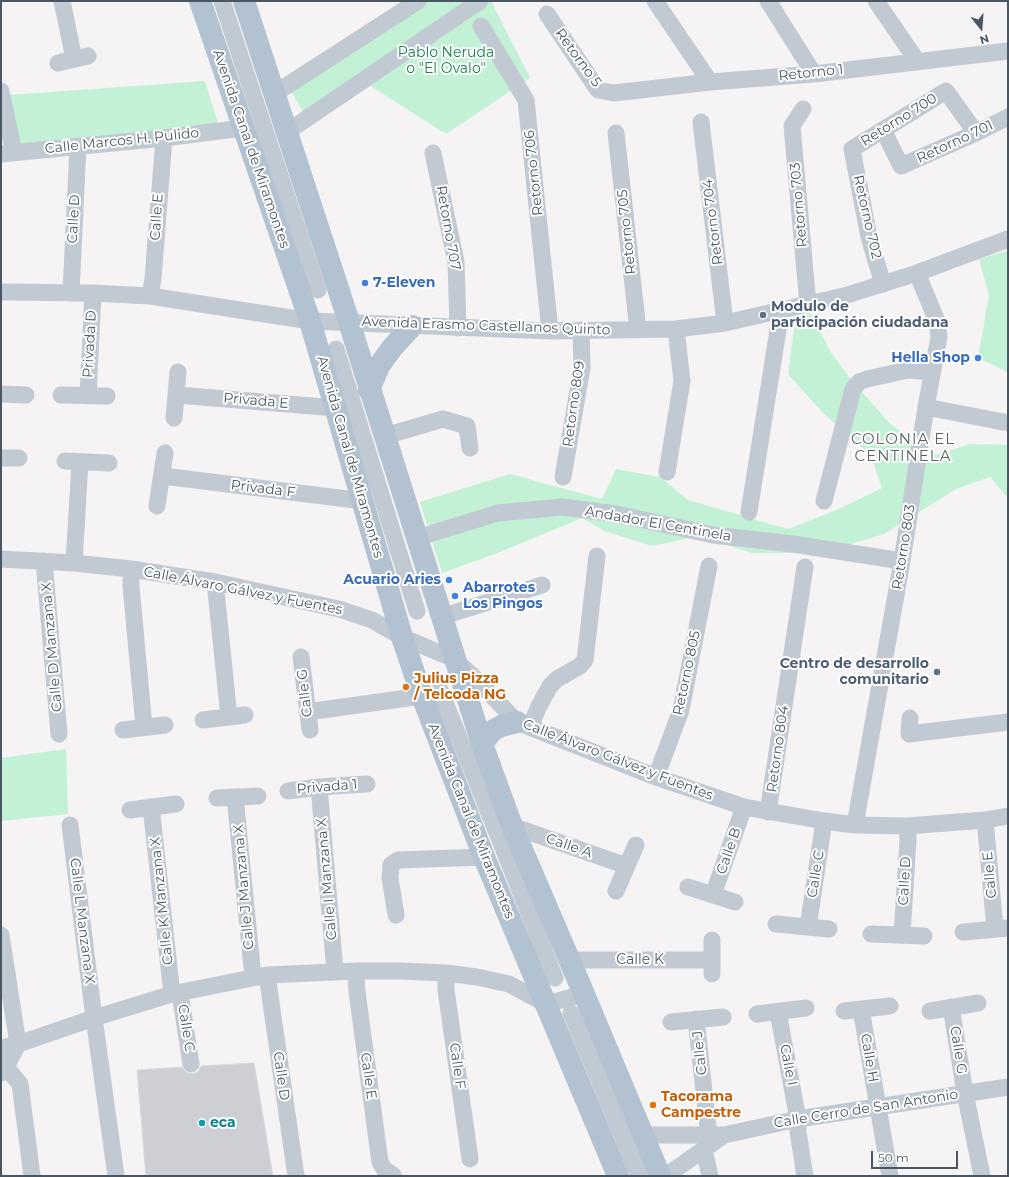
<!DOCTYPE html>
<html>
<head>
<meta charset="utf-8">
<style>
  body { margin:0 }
  #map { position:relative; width:1009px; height:1177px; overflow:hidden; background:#f5f3f3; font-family:Montserrat,sans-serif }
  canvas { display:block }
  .frame { position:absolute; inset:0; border:2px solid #4a5661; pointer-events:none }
  .north { position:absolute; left:961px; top:8px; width:40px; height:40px; -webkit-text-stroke:3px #fff; paint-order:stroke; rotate:163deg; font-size:11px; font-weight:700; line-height:16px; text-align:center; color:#4a5661 }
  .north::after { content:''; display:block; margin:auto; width:14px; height:18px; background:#4a5661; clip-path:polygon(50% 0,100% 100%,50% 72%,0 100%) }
  .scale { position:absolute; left:871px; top:1151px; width:87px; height:18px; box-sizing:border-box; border:2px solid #4a5661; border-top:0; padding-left:5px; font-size:12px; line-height:14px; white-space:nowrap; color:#4a5661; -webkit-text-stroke:3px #fff; paint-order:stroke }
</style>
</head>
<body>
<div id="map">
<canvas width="1009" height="1177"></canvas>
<div class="frame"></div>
<div class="north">N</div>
<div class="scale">50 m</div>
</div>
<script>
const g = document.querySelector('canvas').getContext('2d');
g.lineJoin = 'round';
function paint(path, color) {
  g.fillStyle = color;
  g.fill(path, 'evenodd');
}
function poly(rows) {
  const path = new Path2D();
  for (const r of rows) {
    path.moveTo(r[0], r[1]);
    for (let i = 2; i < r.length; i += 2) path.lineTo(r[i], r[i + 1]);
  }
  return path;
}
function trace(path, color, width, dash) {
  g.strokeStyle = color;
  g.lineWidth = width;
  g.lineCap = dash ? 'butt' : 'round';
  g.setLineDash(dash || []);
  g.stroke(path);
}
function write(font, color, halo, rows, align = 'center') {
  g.font = font + ' Montserrat,sans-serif';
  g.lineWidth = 4;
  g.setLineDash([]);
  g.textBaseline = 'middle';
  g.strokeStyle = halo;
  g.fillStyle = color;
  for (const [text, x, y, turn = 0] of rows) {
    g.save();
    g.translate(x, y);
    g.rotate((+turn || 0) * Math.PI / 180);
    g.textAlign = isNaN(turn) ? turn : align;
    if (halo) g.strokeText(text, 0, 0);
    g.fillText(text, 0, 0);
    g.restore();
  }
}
paint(poly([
  [428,1,491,1,530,78,446,134,358,78,304,113,290,90],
  [205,81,220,130,20,145,8,95],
  [1007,251,1008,253,1008,372,978,358,989,295,979,259],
  [796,314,812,315,830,351,849,377,890,424,937,455,970,444,1008,445,1008,498,990,477,956,489,884,534,821,553,752,553,699,536,652,546,605,531,582,518,495,554,442,573,420,502,510,474,602,499,616,469,660,477,688,500,788,529,841,508,882,488,871,456,823,413,788,374],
  [66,749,68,814,1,821,1,758]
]), '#c3f1d5');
const building = poly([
  [254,1063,273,1176,146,1176,137,1070,182,1067,187,1073,192,1074,198,1072,201,1066,254,1063]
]);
paint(building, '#cdcfd5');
trace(building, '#d7d9de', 1);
trace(poly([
  [62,1,74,59],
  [222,1,318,290],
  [655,1,710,82],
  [768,1,814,74],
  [876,1,917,61],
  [547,14,598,90,614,93,710,82,814,74,1008,51],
  [481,26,526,100,550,331],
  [58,63,88,56],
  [1,91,14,153],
  [274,94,418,1],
  [803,109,792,126,808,305],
  [701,122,725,323],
  [883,130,901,166,976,133,1008,117],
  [287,132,480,1],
  [616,133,638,330],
  [433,153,456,262,458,328],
  [1,154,164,138,243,128],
  [883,284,869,237,852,149,946,91,976,133],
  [1,292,93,293,150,296,310,321,550,331,676,329,725,323,844,296,917,273,1008,239],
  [71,293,78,146],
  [150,296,153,279,164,138],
  [336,349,417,611],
  [1,394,26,395],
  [61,395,107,396],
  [177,395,336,408],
  [88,396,93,293],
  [926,407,1008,423],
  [174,418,178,372],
  [385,436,443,419,467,426,470,448],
  [1,458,19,458],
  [65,461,109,463],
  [667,472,682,381,676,329],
  [163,476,363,501],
  [563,477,582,368,581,330],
  [824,501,853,389,859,382,867,379,908,370,932,372],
  [157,506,165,453],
  [749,512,779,324,779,312],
  [417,538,498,513,562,507,616,514,713,535,793,544,902,561],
  [1,559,74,563,131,569,215,582,339,609,372,620,402,637,454,659,478,681,517,722,656,777,744,807,824,821,855,825,907,826,985,820,1008,816],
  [44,561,59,734],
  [74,563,80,462],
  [131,569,131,586,144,727],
  [215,582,229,717],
  [441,617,542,585],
  [301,657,310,730],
  [440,690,555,978],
  [307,712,422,696],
  [910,718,909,734,1008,722],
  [203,720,245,715],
  [530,727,539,706,550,686,557,679,580,666,585,660,597,556],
  [123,730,165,725],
  [656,777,681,710,709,566],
  [319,787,335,971],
  [288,791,319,787,367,784],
  [235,797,253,977],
  [217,798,258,796],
  [151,807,172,994],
  [130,810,176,804],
  [768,812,805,567],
  [985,820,995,929],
  [70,825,94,1018,116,1176],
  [855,825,902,561,926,407,939,337,937,321,917,273],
  [512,826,627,866],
  [688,887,735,902],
  [616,891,636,845],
  [713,895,744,807],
  [396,915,390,878,391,865,398,860,484,857],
  [776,924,829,929],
  [808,927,824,821],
  [963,932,1008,928],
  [871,934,924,936],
  [1,935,18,1044,6,1067,1,1073],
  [902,935,908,840,907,826],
  [712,940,712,974],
  [569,960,712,960],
  [356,971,357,992,380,1162,384,1169,393,1175],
  [446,973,446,990,470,1159],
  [267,975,296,1176],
  [180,993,191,1064],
  [951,1007,965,1093,982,1176],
  [861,1009,890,1176],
  [844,1011,890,1006],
  [930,1011,978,1003],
  [778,1012,798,1119,798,1132,805,1176],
  [571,1013,639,1176],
  [757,1014,806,1008],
  [696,1019,709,1136],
  [671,1022,723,1017],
  [1,1048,18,1044,94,1018,172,994,267,975,356,971,400,971,446,973,477,977,509,984,546,1004,584,994],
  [6,1067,20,1084,32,1176],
  [642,1135,724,1135,798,1119,1008,1087],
  [704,1150,710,1176],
  [666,1176,724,1135]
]), '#c1cad2', 17);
trace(poly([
  [200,1,310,321,402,637,422,696,484,857,618,1176],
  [244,1,349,322,482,744,512,826,584,994,660,1176],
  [369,390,379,366,392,348,412,326],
  [482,744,492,731,501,726,517,722]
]), '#b3c2d1', 22);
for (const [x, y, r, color] of [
  [365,283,4,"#3f7fe0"],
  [763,315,4,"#5c6f8a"],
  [978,358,4,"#3f7fe0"],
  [449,580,4,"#3f7fe0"],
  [455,596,4,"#3f7fe0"],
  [937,672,4,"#5c6f8a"],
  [406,687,4,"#e8710a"],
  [653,1105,4,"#e8710a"],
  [202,1123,4,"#0f9aa8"]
]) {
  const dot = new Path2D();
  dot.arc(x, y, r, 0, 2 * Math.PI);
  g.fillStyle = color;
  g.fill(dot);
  trace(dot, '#fff', 1.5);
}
write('14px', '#17864f', '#fff', [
  ["Pablo Neruda",446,53],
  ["o \"El Ovalo\"",446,69]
]);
write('14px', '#4a5661', '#fff', [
  ["Retorno 5",578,58,54],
  ["Retorno 1",811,73,-6],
  ["Retorno 700",899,120,-32],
  ["Calle Marcos H. Pulido",122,141,-6],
  ["Retorno 701",955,142,-25],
  ["Avenida Canal de Miramontes",251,149,71],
  ["Retorno 706",534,173,-96],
  ["Retorno 703",799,205,-95],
  ["Calle E",157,217,-86],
  ["Retorno 702",867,217,77],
  ["Calle D",74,219,-87],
  ["Retorno 704",713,222,-97],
  ["Retorno 707",448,228,80],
  ["Retorno 705",627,232,-96],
  ["Avenida Erasmo Castellanos Quinto",486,326,2],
  ["Privada D",90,344,-87],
  ["Privada E",256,401,5],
  ["Retorno 809",574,404,-82],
  ["Avenida Canal de Miramontes",350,457,74],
  ["Privada F",263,489,7],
  ["Andador El Centinela",658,524,10],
  ["Retorno 803",904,547,-81],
  ["Calle Álvaro Gálvez y Fuentes",243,591,11],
  ["Calle D Manzana X",52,647,-95],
  ["Retorno 805",687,673,-78],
  ["Calle G",305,693,-97],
  ["Retorno 804",778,749,-82],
  ["Calle Álvaro Gálvez y Fuentes",618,760,21],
  ["Privada 1",327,787,-5],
  ["Avenida Canal de Miramontes",471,821,68],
  ["Calle A",569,846,19],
  ["Calle B",729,851,-71],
  ["Calle C",816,874,-81],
  ["Calle E",990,875,-95],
  ["Calle I Manzana X",327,879,-95],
  ["Calle D",905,881,-87],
  ["Calle J Manzana X",244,887,-95],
  ["Calle K Manzana X",162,901,-96],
  ["Calle L Manzana X",82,921,83],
  ["Calle K",640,960],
  ["Calle C",186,1028,81],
  ["Calle G",958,1050,81],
  ["Calle J",700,1053,-96],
  ["Calle H",869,1058,80],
  ["Calle I",788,1065,79],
  ["Calle F",457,1066,82],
  ["Calle D",281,1076,82],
  ["Calle E",368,1076,82],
  ["Calle Cerro de San Antonio",866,1109,-9]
]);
write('bold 14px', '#366cbe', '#fff', [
  ["7-Eleven",373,283],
  ["Hella Shop",970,358,"right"],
  ["Acuario Aries",441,580,"right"],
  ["Abarrotes",463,588],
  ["Los Pingos",463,604]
], 'left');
write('bold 14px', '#4e5e75', '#fff', [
  ["Modulo de",771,307],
  ["participación ciudadana",771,323],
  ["Centro de desarrollo",929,664,"right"],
  ["comunitario",929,680,"right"]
], 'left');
write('bold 14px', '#c56008', '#fff', [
  ["Julius Pizza",414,679],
  ["/ Telcoda NG",414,695],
  ["Tacorama",661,1097],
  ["Campestre",661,1113]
], 'left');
write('bold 14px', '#0d838f', '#fff', [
  ["eca",210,1123]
], 'left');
g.letterSpacing = '1px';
write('15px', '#5f6368', '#fff', [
  ["COLONIA EL",903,440],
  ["CENTINELA",903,457]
]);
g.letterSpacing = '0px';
</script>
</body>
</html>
